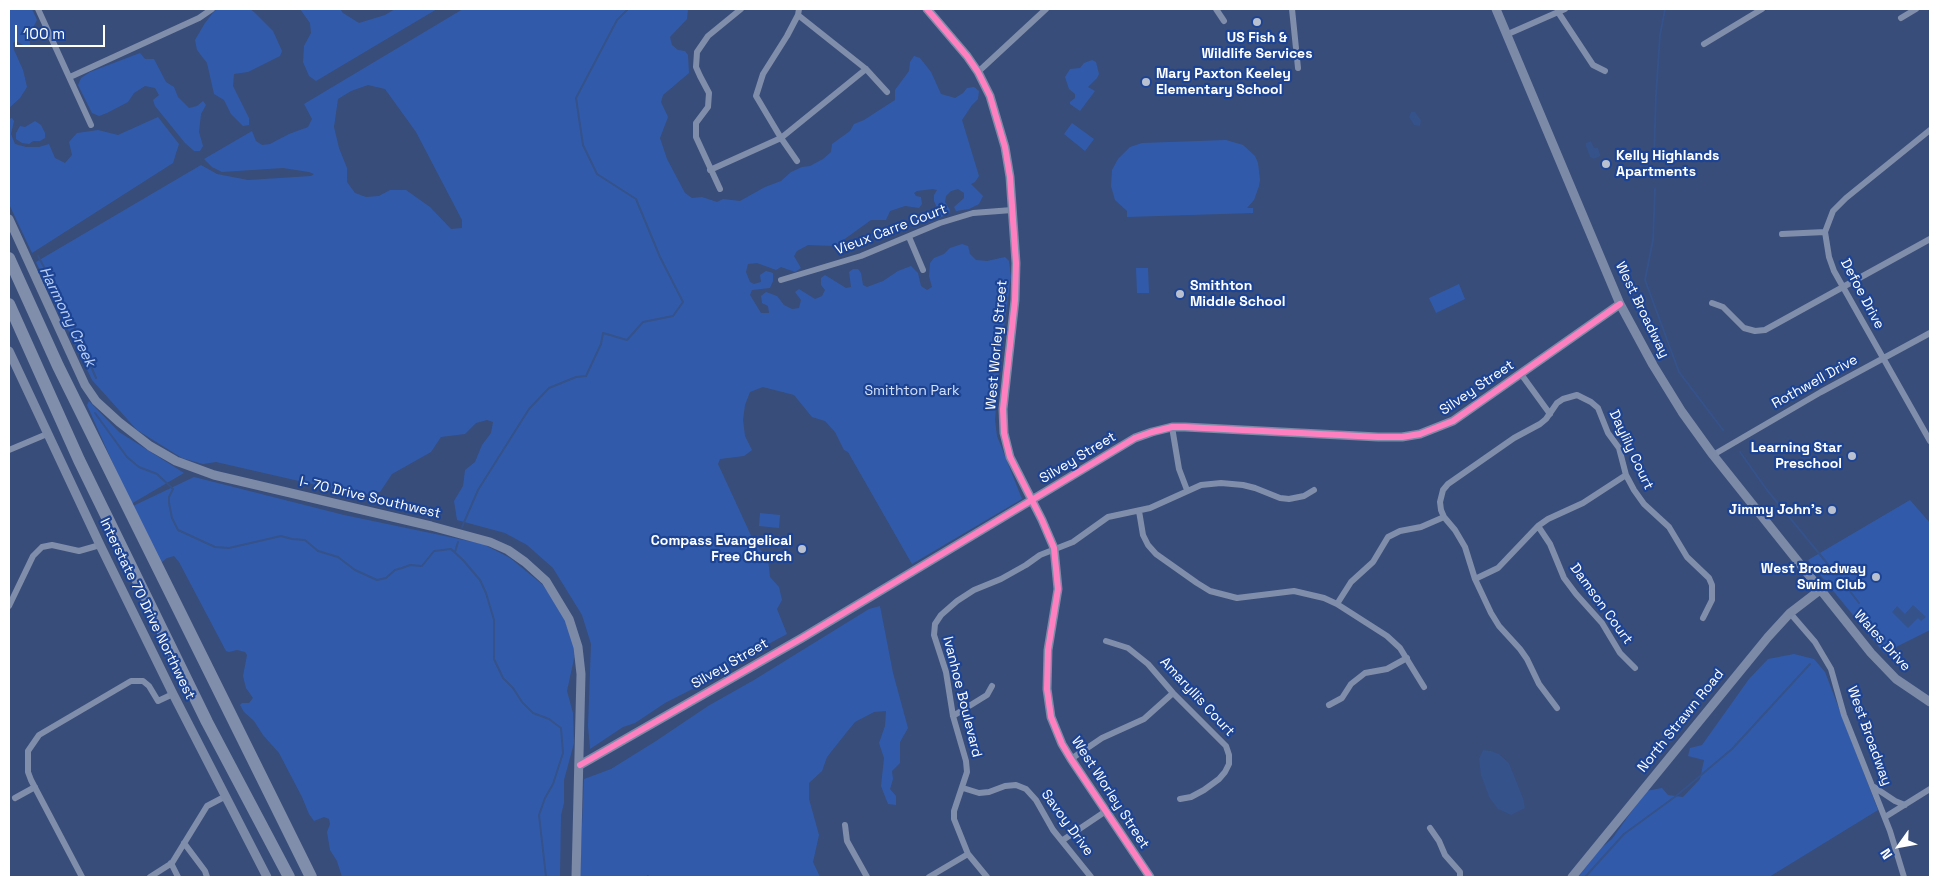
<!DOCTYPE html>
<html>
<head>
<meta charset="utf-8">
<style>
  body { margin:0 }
  #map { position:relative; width:1939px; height:886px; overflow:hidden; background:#384d79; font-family:"Space Grotesk",sans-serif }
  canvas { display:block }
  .frame { position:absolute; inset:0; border:10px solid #fff; pointer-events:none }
  .north { position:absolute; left:1874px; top:821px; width:50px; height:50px; -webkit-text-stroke:4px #1d4494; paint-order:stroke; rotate:238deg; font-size:14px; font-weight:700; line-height:20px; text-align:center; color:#fff }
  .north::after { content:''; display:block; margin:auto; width:18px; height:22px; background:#fff; clip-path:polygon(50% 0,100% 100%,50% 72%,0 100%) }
  .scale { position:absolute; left:15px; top:25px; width:90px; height:22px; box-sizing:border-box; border:2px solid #fff; border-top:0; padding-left:6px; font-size:15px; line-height:18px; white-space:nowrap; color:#fff; -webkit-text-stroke:4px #1d4494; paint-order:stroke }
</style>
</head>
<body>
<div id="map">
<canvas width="1939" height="886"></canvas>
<div class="frame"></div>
<div class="north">N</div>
<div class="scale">100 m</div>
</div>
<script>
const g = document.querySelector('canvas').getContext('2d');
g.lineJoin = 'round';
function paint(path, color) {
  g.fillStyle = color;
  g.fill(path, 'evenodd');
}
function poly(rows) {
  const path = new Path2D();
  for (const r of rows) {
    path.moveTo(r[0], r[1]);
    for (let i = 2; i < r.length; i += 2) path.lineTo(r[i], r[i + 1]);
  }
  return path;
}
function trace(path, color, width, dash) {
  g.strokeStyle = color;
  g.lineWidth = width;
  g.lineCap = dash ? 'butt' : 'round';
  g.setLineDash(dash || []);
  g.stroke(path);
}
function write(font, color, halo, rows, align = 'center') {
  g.font = font + ' "Space Grotesk",sans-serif';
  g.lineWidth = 4.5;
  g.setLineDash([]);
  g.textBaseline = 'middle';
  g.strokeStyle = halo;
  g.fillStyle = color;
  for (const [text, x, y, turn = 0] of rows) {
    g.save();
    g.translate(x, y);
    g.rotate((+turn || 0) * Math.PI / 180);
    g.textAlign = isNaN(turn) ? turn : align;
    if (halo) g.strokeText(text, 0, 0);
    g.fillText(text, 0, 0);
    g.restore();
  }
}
paint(poly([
  [9,9,32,9,37,20,30,33,30,45,27,47,16,41,13,43,14,50,23,70,27,87,20,98,9,108],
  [216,9,250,9,254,12,273,31,282,51,280,56,248,72,234,74,233,86,249,118,249,125,243,126,231,114,224,100,214,94,207,63,197,50,195,40,205,23],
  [300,9,340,9,343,13,359,23,385,15,395,9,437,9,316,81,309,76,303,62,304,46,311,33,310,23],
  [463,9,688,9,687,19,670,37,672,45,678,50,685,51,688,55,689,73,663,95,661,102,668,117,660,138,667,159,685,193,692,198,702,197,717,202,723,199,740,201,765,187,781,181,791,172,802,167,810,166,823,159,831,152,832,144,850,131,854,124,864,120,895,100,895,90,909,71,910,62,914,56,920,58,931,72,941,94,955,98,963,93,967,88,974,87,979,91,978,99,972,105,962,120,979,176,975,182,971,184,983,196,979,204,969,209,956,211,954,207,964,198,964,193,958,189,951,191,946,196,945,202,950,210,949,214,931,221,927,220,926,216,938,210,934,201,934,195,937,190,933,189,917,191,914,193,916,196,921,197,922,204,919,208,905,206,890,211,886,220,871,220,835,246,808,245,797,251,794,256,801,268,795,272,781,267,776,270,757,263,748,264,746,272,750,282,754,284,761,282,760,275,766,271,773,273,773,281,770,288,752,290,750,295,761,313,769,313,768,306,762,303,761,296,766,292,777,296,784,305,792,309,799,308,801,300,795,292,799,289,815,299,822,296,825,290,821,285,821,278,825,275,846,288,851,287,849,272,853,269,858,269,861,273,863,285,867,287,883,281,898,271,911,266,918,273,921,286,927,290,932,287,929,276,930,263,934,258,944,254,950,248,962,244,968,246,970,254,976,260,987,261,1005,257,1009,261,1011,277,1000,356,995,420,997,436,1022,499,912,564,848,452,844,450,835,432,825,421,812,417,794,395,763,387,750,392,745,405,743,420,745,436,752,450,744,456,720,459,718,464,754,542,768,559,770,577,779,587,782,600,777,609,787,634,733,663,712,679,665,703,635,723,623,727,590,749,588,726,591,644,582,615,553,568,527,545,505,533,457,520,454,501,463,486,465,470,475,462,482,445,491,433,493,422,487,420,476,423,465,434,441,437,431,452,392,474,380,492,360,495,216,462,203,464,182,458,137,430,92,380,36,262,201,165,217,174,248,180,311,176,314,174,309,172,283,168,222,172,212,167,204,159,252,131,256,141,262,145,270,144,289,134,308,127,312,119,304,104],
  [368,85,385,89,416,132,462,220,462,228,451,229,430,207,406,190,390,190,379,196,366,197,355,193,347,182,347,168,339,148,334,127,338,99,351,91],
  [140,53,145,59,154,59,166,82,174,87,178,97,189,108,197,106,203,101,206,105,201,114,199,132,203,146,200,151,194,151,185,143,155,106,153,100,159,95,155,88,145,86,134,93,128,102,107,113,99,116,92,113,78,85,81,78,90,72],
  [1092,60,1096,62,1099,74,1097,78,1088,87,1095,91,1080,111,1070,104,1070,102,1075,98,1075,94,1069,89,1065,77,1070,69,1080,68,1084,63],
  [158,117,179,144,173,163,32,253,9,204,9,119,12,118,14,121,11,134,15,144,26,147,39,147,49,144,55,158,65,163,72,155,69,142,77,133,98,130,118,135],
  [35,121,41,125,45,133,45,138,40,141,33,141,29,144,22,143,16,139,16,133,20,126,25,127],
  [1072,123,1094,139,1085,151,1064,134],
  [1226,140,1243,145,1255,156,1258,163,1260,180,1259,186,1254,200,1247,208,1253,208,1253,213,1127,217,1127,211,1115,200,1111,186,1112,170,1118,159,1130,147,1142,143],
  [1136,268,1148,268,1149,293,1137,293],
  [1459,284,1465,299,1436,313,1429,298],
  [89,401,119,432,184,473,131,504,87,405],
  [194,477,344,515,483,544,510,558,543,585,560,607,573,634,575,654,567,691,573,713,574,743,564,780,564,803,561,815,560,877,342,877,337,861,330,850,327,832,330,824,329,819,324,817,314,821,309,814,302,797,279,753,263,735,254,721,244,712,240,705,242,703,249,703,253,698,246,688,243,676,247,655,245,652,237,650,229,652,226,651,179,562,174,556,167,558,162,562,159,561,133,506],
  [1910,500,1930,523,1930,630,1884,653,1808,560],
  [760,513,780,515,779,528,759,526],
  [880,606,893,673,908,728,900,742,900,763,892,771,893,779,890,789,896,796,896,805,888,804,881,786,884,758,879,743,885,726,886,711,874,712,855,722,846,733,827,757,822,771,809,783,809,799,819,835,813,862,820,877,650,877,648,875,645,877,580,877,584,779,611,769,656,741,708,706,754,680,869,609],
  [1794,654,1814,659,1825,672,1878,810,1769,877,1578,877,1601,848,1612,839,1646,791,1662,788,1668,795,1683,797,1700,779,1704,760,1688,756,1690,748,1702,745,1749,679,1768,659]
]), '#315baa');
paint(poly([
  [1411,112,1415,112,1421,120,1420,126,1414,125,1409,117],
  [1591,141,1594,148,1598,148,1600,154,1600,156,1594,159,1590,157,1586,146,1586,143],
  [1913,605,1926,617,1921,621,1918,618,1908,628,1892,612,1897,606,1905,614],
  [1483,750,1491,751,1499,754,1509,763,1523,798,1525,808,1511,815,1498,809,1489,797,1481,775,1479,759]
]), '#35528a');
trace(poly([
  [1654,158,1656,95,1660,35,1665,9],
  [1655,189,1653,240,1645,280,1679,372,1723,430],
  [38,256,68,312,96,378],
  [95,413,127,457,139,467,157,474,173,489,169,497,169,503,172,518,178,530,215,547,229,548,281,536,292,539,305,540,318,551,338,557,355,570,377,580,386,578,395,570,402,568,410,565,422,566,434,551,451,549,463,560,480,580,486,593,494,620,494,659,503,678,513,688,522,702,533,713,549,719,561,728,563,753,553,784,545,798,539,815,546,877],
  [1740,452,1767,490,1831,568],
  [462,527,478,490,529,409,549,388,576,377,586,376,601,344,603,333,627,340,643,322,673,316,683,302,660,257,636,199,597,174,583,145,576,98,617,20,628,9],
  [455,552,458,542],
  [1849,590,1859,603],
  [1585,877,1624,834,1676,796,1732,749,1810,664]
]), '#35528a', 2);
trace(poly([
  [38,9,91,125],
  [799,9,798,15,866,69,887,92],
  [1216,9,1224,21],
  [1292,9,1298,68],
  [1558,12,1593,65,1605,71],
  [1901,18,1916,9],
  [1508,34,1565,9],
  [1704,44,1762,9],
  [978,72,1046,9],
  [70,77,199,18,212,9],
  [1930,130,1846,198,1833,211,1825,232,1829,257,1834,271,1930,441],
  [797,161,781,138,756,96,763,74,787,36,798,15],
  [710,170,781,138,866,69],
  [720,189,696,137,696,123,708,107,709,93,700,76,696,67,697,52,708,36,741,9],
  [1782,234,1825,232],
  [909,237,923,270],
  [781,280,861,256,940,223,973,213,1012,210],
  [1712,303,1723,307,1744,328,1755,331,1765,330,1930,239],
  [1521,374,1550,414],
  [1172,427,1179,469,1187,490],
  [9,450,47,434],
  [1713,455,1821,392,1930,333],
  [1139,511,1143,535,1148,545,1156,554,1197,583,1210,591,1237,598,1294,591,1324,598,1337,604,1387,636,1400,648,1424,687],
  [1538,526,1550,544,1564,578,1576,594,1602,623,1620,653,1635,668],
  [1475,579,1498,568,1538,526,1548,519,1583,503,1626,475],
  [1337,604,1351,582,1373,562,1388,537,1400,531,1421,527,1444,517],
  [9,606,33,556,42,547,52,545,79,551,100,545],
  [1790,613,1815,642,1831,669,1844,715,1890,831,1904,877],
  [1106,641,1128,648,1148,664,1173,693,1226,746,1229,755,1229,764,1225,772,1219,779,1204,790,1191,797,1180,799],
  [1329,705,1342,698,1351,684,1365,673,1387,669,1407,658],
  [1557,708,1539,684,1527,659,1520,649,1499,626,1491,613,1475,579,1465,547,1455,530,1444,517,1441,510,1440,502,1443,490,1448,484,1514,438,1540,424,1546,419,1557,403,1563,399,1577,395,1591,402,1598,408,1608,433,1619,448,1626,475,1634,490,1644,504,1669,527,1687,557,1709,578,1712,585,1712,600,1703,618],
  [953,716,987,695,992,686],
  [1071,759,1102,738,1144,719,1173,693],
  [1874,787,1895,801,1905,805],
  [963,788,979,793,989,792,1005,786,1016,785,1026,789,1036,800,1053,830,1091,877],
  [15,798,35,787],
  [1885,817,1930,789],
  [845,825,847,841,867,877],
  [1430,828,1439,841,1445,855,1460,872,1460,877],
  [1063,840,1106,811],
  [184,843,205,871,207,877],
  [171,863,178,877],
  [82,877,31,780,28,772,28,751,39,735,131,681,143,681,149,686,158,701,173,694],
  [150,877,172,863,207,806,226,796],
  [929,877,968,854],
  [987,877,968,854,954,819,954,811,967,772,966,761,953,716,946,672,934,635,935,624,941,615,957,601,974,590,1001,579,1026,565,1040,555,1073,542,1108,517,1150,508,1201,485,1221,483,1243,485,1255,488,1280,498,1289,499,1304,496,1314,490]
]), '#818eab', 6);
trace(poly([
  [927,9,967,56,978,72,990,96,1005,147,1010,177,1016,263,1015,300,1003,409,1004,433,1010,457,1042,520,1054,548,1058,589,1048,650,1047,689,1051,717,1062,744,1071,759,1150,877],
  [1496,9,1620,304,1653,365,1682,412,1713,455,1871,653,1896,679,1930,702],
  [9,219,85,385,96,401,119,422,150,446,176,461,214,475,431,526,490,542,508,550,525,562,546,581,569,619,578,647,581,674,576,877],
  [9,351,100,545,173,694,267,877],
  [580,765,802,638,1135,438,1152,432,1172,427,1185,427,1378,437,1402,437,1420,434,1453,421,1620,304],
  [1572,877,1768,637,1790,613,1820,590]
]), '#7c8aa8', 9);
trace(poly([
  [9,258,58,366,311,877],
  [9,304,79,460,207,722,289,877]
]), '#808eab', 12);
trace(poly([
  [927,9,967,56,978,72,990,96,1005,147,1010,177,1016,263,1015,300,1003,409,1004,433,1010,457,1042,520,1054,548,1058,589,1048,650,1047,689,1051,717,1062,744,1071,759,1150,877],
  [580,765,802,638,1135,438,1152,432,1172,427,1185,427,1378,437,1402,437,1420,434,1453,421,1620,304]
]), '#ff80c0', 6);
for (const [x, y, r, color] of [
  [1257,22,5,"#b9c1d0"],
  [1146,82,5,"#b9c1d0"],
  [1606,164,5,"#b9c1d0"],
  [1180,294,5,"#b9c1d0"],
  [1852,456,5,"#b9c1d0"],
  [1832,510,5,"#b9c1d0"],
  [802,549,5,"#b9c1d0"],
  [1876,577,5,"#b9c1d0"]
]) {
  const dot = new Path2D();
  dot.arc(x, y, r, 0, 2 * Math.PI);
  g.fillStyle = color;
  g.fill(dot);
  trace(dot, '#1d4494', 2);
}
write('bold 14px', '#fff', '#1d4494', [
  ["US Fish &",1257,38,"center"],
  ["Wildlife Services",1257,54,"center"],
  ["Mary Paxton Keeley",1156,74,"left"],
  ["Elementary School",1156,90,"left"],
  ["Kelly Highlands",1616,156,"left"],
  ["Apartments",1616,172,"left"],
  ["Smithton",1190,286,"left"],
  ["Middle School",1190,302,"left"],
  ["Learning Star",1842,448],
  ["Preschool",1842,464],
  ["Jimmy John's",1822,510],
  ["Compass Evangelical",792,541],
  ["Free Church",792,557],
  ["West Broadway",1866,569],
  ["Swim Club",1866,585]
], 'right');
write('14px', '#fff', '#1d4494', [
  ["Vieux Carre Court",891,230,-21],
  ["Defoe Drive",1862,294,62],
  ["West Broadway",1642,310,64],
  ["West Worley Street",997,345,-85],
  ["Rothwell Drive",1815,382,-29],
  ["Silvey Street",1477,388,-34],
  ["Daylily Court",1631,450,65],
  ["Silvey Street",1078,458,-31],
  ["I- 70 Drive Southwest",370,498,13],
  ["Damson Court",1601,604,54],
  ["Interstate 70 Drive Northwest",147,609,64],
  ["Wales Drive",1882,641,48],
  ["Silvey Street",730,664,-30],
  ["Ivanhoe Boulevard",962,697,76],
  ["Amaryllis Court",1197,697,47],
  ["North Strawn Road",1681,721,-51],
  ["West Broadway",1869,736,70],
  ["West Worley Street",1110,793,57],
  ["Savoy Drive",1067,823,54]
]);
write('14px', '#d5e2fa', '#1d4494', [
  ["Smithton Park",912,391]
]);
write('italic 15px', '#bbd0f6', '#1d4494', [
  ["Harmony Creek",67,317,64]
]);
</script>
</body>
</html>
